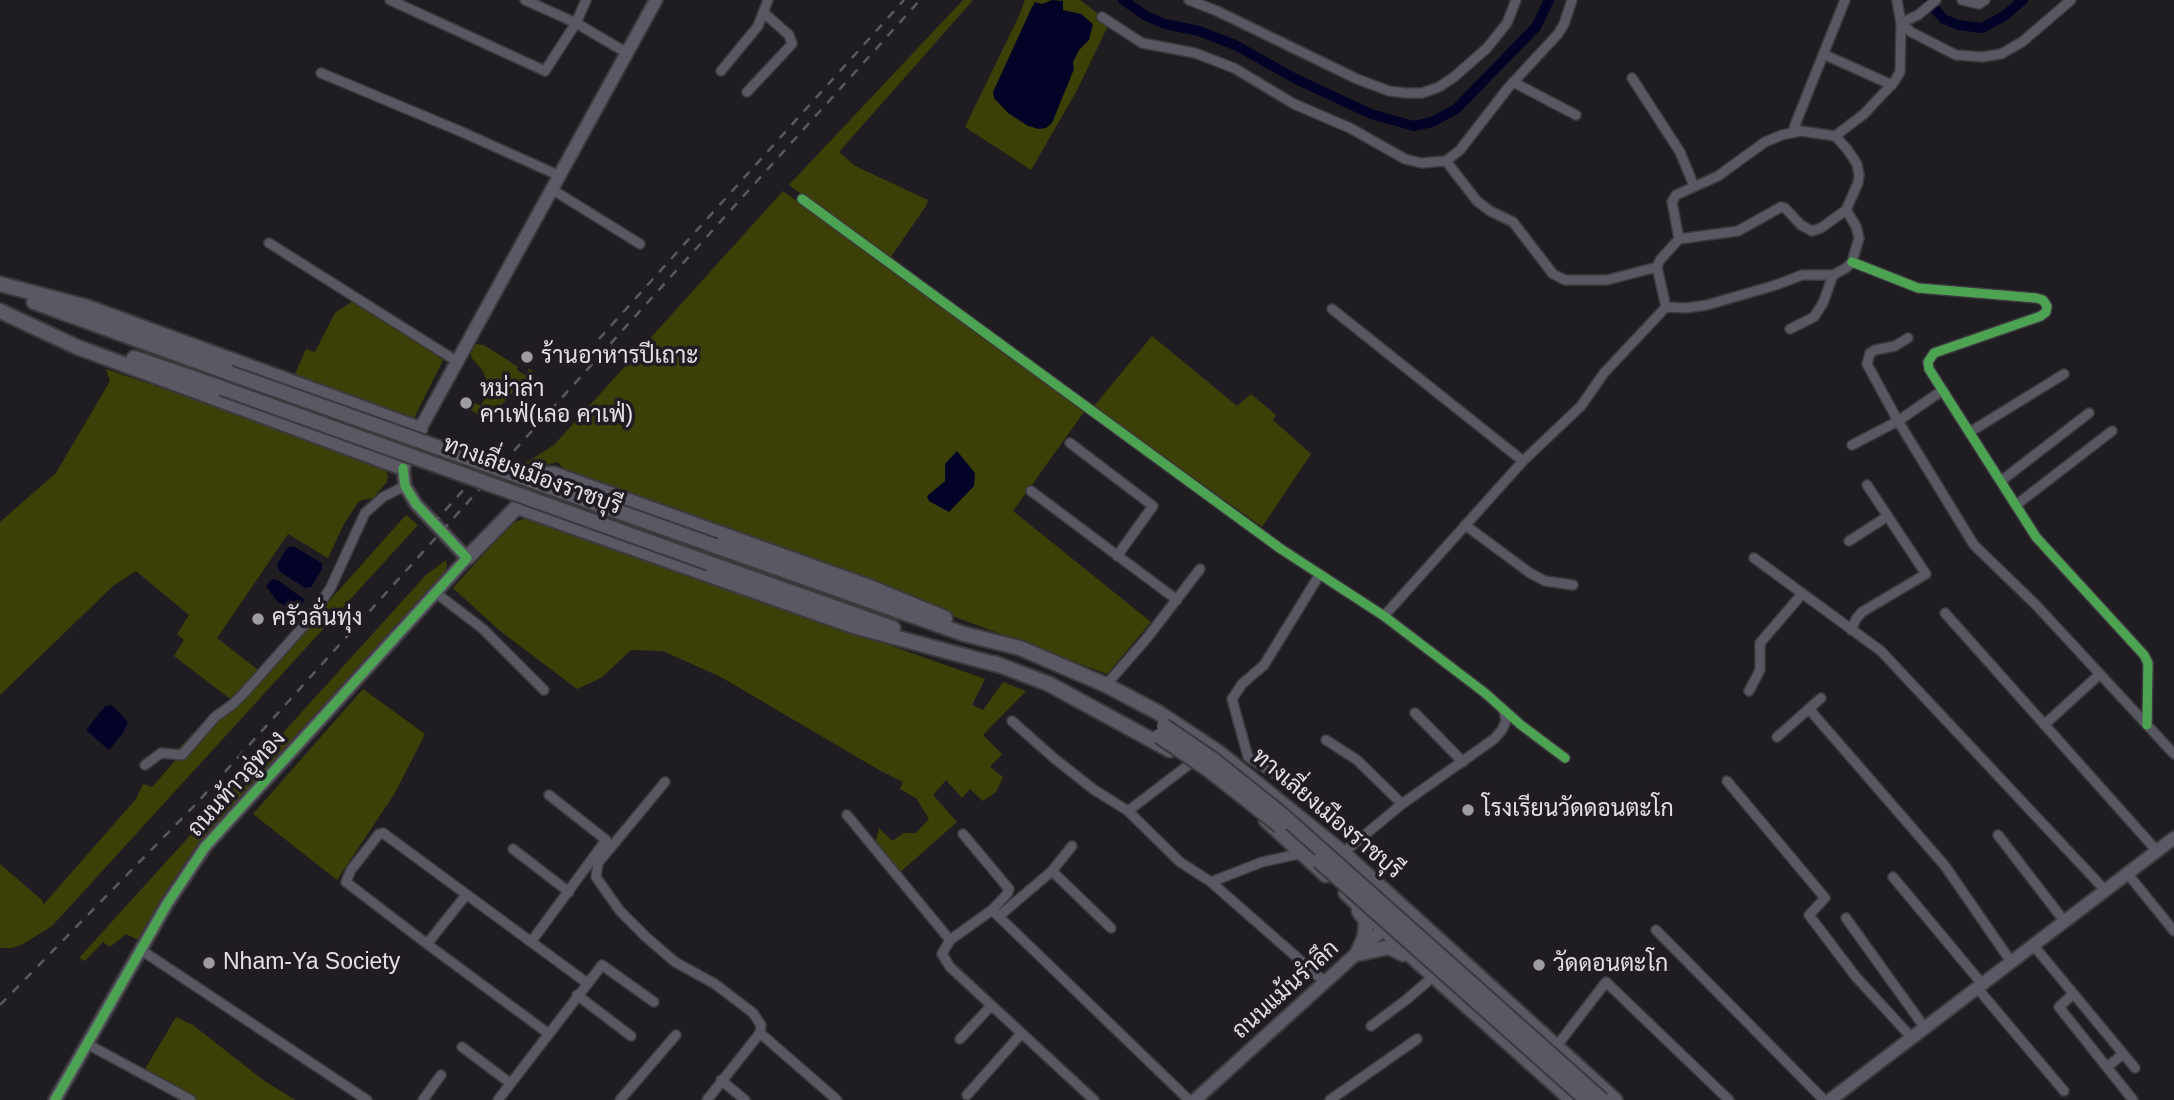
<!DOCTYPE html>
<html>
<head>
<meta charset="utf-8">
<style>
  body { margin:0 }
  canvas { display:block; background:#201d22 }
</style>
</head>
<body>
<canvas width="2174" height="1100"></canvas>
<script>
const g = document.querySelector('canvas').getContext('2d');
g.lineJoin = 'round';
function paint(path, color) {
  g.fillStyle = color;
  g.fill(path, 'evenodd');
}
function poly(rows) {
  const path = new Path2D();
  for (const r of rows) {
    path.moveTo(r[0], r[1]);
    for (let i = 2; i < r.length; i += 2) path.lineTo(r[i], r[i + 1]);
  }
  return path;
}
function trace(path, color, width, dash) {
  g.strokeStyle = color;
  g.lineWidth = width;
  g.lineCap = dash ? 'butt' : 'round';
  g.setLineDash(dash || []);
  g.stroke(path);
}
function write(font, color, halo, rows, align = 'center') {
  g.font = font + ' Arial,Sarabun,sans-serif';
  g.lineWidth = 7;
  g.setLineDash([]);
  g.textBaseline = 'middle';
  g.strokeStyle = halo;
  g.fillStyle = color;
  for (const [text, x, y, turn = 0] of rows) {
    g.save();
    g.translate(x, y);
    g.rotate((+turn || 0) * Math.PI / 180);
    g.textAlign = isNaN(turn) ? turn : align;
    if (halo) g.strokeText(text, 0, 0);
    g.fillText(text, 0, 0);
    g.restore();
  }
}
paint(poly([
  [963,0,973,0,839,152,855,166,928,200,926,206,890,258,789,185],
  [1025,0,1080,0,1102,17,1107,28,1076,92,1031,170,965,127,1019,16],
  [783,191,1084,412,1013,511,1151,622,1107,674,567,471,557,462,530,469,521,466,554,445],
  [356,299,443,360,414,418,294,376,306,349,315,352,335,313],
  [1152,336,1237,406,1251,394,1276,415,1273,420,1311,454,1262,527,1094,406],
  [475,344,484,345,518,367,517,370,525,375,529,369,533,371,487,420,469,409,472,402,481,406,490,390,483,371,471,357,471,351],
  [106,369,377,462,385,469,388,476,387,482,373,498,359,501,344,524,328,558,288,534,217,638,258,670,233,701,174,656,184,640,177,634,189,615,136,571,113,586,0,695,0,522,56,473,110,381],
  [406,515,418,525,52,926,23,944,12,948,0,948,0,864,43,901,43,905,136,799,143,784,152,787,183,752,179,748,217,708,224,716,232,710],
  [526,518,542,522,985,679,972,705,983,710,1003,682,1026,691,983,735,1002,754,990,767,1003,777,996,792,983,801,970,789,962,798,946,780,933,795,957,822,899,873,876,841,879,828,892,841,904,833,916,833,929,819,916,798,900,789,903,782,879,770,721,677,663,651,631,650,601,678,577,689,499,630,453,588,512,523],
  [446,560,447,565,444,575,211,831,188,860,138,940,126,934,110,947,103,942,85,961,79,958,426,575],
  [363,689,425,734,395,793,337,880,253,814],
  [176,1017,193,1025,263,1080,295,1100,198,1100,144,1071]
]), '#3d4006');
paint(poly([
  [1052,0,1063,1,1063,10,1081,14,1093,24,1089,40,1079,50,1073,62,1074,69,1052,123,1046,128,1039,129,1028,126,1008,113,994,98,993,92,1032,7,1035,2,1042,4],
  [957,451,975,473,974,486,949,512,929,501,927,496,945,481,945,464],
  [293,546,322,563,322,569,311,587,305,588,279,571,277,564,287,548],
  [272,579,279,581,305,600,296,612,277,601,266,586],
  [112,705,128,722,123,733,109,750,86,730,105,706]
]), '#030328');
trace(poly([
  [1123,0,1146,16,1165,24,1199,31,1235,45,1296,79,1371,114,1414,126,1432,122,1456,109,1536,27,1549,0],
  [1929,0,1932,6,1944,19,1958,25,1982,28,2004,16,2023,0]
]), '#030328', 10);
const street = poly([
  [390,0,545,71,576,23,586,0],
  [525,0,576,23,627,53],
  [1189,0,1217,11,1357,79,1389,91,1406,93,1422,93,1439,87,1454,77,1487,48,1507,23,1516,0],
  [1962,0,1979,4,1985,0],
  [1102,17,1142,43,1195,53,1234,68,1294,104,1350,128,1405,159,1421,163,1446,161,1477,201,1490,211,1513,222,1553,274,1565,280,1607,280,1657,267],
  [1901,23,1911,32,1956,55,1982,57,2001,54,2022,42,2071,0],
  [1901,23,1918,15,1936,0],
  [1823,54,1892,85],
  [721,71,758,26,768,0],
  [321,73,462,132,560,176],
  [1632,78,1680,152,1694,186],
  [1513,82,1576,115],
  [747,92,792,44,789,35,764,13],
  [1794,132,1795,125,1845,0],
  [1835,136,1864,114,1894,82,1900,72,1901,23,1897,0],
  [1446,161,1460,150,1508,88,1558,34,1564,24,1572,0],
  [553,190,640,244],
  [802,199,1281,549,1384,616,1485,693,1521,725,1565,758],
  [269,243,458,362],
  [1852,262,1918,288,2036,298,2043,300,2047,306,2046,312,2041,316,1934,353,1928,362,1929,369,2036,537,2144,655,2148,663,2147,725],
  [1666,307,1657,267,1660,260,1679,239,1672,202,1676,195,1718,176,1765,142,1782,135,1801,131,1835,136,1847,149,1857,164,1859,175,1858,183,1846,210,1821,228,1812,231,1801,225,1785,208,1781,207,1738,231,1679,239],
  [1666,307,1686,308,1707,305,1776,285,1802,275,1833,275,1846,268,1852,262,1859,238,1856,226,1846,210],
  [1332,309,1523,461],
  [1790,329,1814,317,1823,303,1833,275],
  [1908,338,1895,346,1875,350,1870,353,1867,364,1898,421,1974,545,2036,605,2174,754],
  [1970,432,2064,374],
  [1070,443,1153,506,1117,556],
  [1852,445,1898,421,1943,390],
  [2001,481,2089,413],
  [1031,491,1177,600],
  [2016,505,2112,431],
  [1465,525,1530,573,1545,581,1573,585],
  [1849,541,1888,516],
  [1754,558,1881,651,2105,890],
  [1320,574,1264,665,1242,684,1232,699,1248,757,1293,786,1358,840],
  [436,593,483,629,544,690],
  [1945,613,2157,851],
  [1384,616,1523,461,1581,406,1604,373,1666,307],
  [1851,630,1856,619,1862,612,1926,574,1867,485],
  [1106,685,1147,638,1200,569],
  [1749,691,1760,670,1760,643,1802,594],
  [1809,709,1945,866,2012,963],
  [1415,713,1463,762],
  [1012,721,1055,759,1093,789,1128,811,1180,862,1211,882,1325,982],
  [2044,725,2100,674],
  [1777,737,1821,698],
  [1326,740,1357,760,1402,804],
  [145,765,161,753,182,755,215,717,233,704,245,692,308,621,330,589,365,513,383,497,405,486],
  [1727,781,1825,898,1809,915,1856,977,1912,1038],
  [665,782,598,863,596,877,620,911,646,937,675,962,715,984,753,1013,761,1025,760,1033,707,1100],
  [1128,811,1191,763],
  [847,815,950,940],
  [963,834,1009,889,1007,894,992,910,950,940,942,954,950,967,1094,1100],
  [1998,835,2065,922],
  [513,849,569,892],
  [1343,853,1402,804,1494,739,1502,730,1506,721,1504,711],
  [1052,871,1111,928],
  [2127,873,2174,931],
  [1893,877,1983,985],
  [1211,882,1262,862,1303,853],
  [992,910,1189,1100],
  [999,916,1052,871,1072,846],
  [1846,918,1925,1028],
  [1656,930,1824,1100],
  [531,942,606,840,549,795],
  [427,944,466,895],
  [2034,946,2135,1068],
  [141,950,367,1100],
  [1978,989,2064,1091],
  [2073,994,2059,1007,2133,1100],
  [577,995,631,1036],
  [1371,1026,1406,1000,1434,976],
  [760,1033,837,1100],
  [549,1034,427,944,346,882,351,870,379,834,383,833,587,983],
  [960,1039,991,1006],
  [87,1044,191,1100],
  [462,1047,510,1083],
  [1556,1047,1606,982,1729,1100],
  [2107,1067,2123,1054],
  [721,1080,745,1100],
  [967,1095,1021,1034],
  [423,1100,441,1075],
  [498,1100,602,965,654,1002],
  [620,1100,676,1035],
  [1330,1100,1417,1039]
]);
const secondary = poly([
  [55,1100,167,904,205,847,467,558,416,504,405,486,403,468,420,429,656,0],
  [1195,1100,1389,924],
  [1830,1100,2174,838]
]);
const primary = poly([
  [0,284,87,307,420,429],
  [34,302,229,373],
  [0,311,77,347,403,468],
  [134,358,222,388],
  [715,546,964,634,1020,648,1106,685,1159,713,1218,752,1343,853,1615,1100],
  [467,558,517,507],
  [709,563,893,628],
  [945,618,867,586,554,474,540,474,527,485,517,507,853,626,1002,666],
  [994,663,1049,684,1170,750],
  [1266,820,1326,875],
  [1346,893,1417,961,1572,1100],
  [1357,954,1365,936,1366,921,1359,911],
  [1357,954,1389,947,1403,954]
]);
trace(street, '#3b393c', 12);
trace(secondary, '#3b393c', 16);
trace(primary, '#3b393c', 18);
trace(street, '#585862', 9);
trace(secondary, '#5b5966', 12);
trace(primary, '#595863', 14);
trace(poly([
  [599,339,904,0],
  [433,524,482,469],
  [0,1005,196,804,920,0]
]), '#5b585f', 2.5, [9, 9]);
const primaryBridge = poly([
  [229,373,715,546],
  [222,388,709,563],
  [1164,726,1215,761,1280,813,1602,1100],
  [1159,736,1209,770,1280,826],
  [1319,861,1587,1100]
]);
trace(primaryBridge, '#3b393c', 18, []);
trace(primaryBridge, '#595863', 14);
trace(poly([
  [802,199,1281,549,1384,616,1485,693,1521,725,1565,758],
  [1852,262,1918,288,2036,298,2043,300,2047,306,2046,312,2041,316,1934,353,1928,362,1929,369,2036,537,2144,655,2148,663,2147,725],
  [55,1100,167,904,205,847,467,558,416,504,405,486,403,468]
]), '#4ca352', 9);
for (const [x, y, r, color] of [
  [527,357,7,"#9f9ca1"],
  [466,403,7,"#9f9ca1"],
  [258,619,7,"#9f9ca1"],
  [1468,810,7,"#9f9ca1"],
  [209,963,7,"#9f9ca1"],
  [1539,965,7,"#9f9ca1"]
]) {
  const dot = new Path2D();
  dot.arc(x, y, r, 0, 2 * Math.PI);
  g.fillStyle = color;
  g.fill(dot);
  trace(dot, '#211c23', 2.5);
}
write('23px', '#e3e0e5', '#211c23', [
  ["ร้านอาหารปีเถาะ",541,357],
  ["หม่าล่า",480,390],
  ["คาเฟ่(เลอ คาเฟ่)",480,416],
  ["ครัวลั่นทุ่ง",272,619],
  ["โรงเรียนวัดดอนตะโก",1482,810],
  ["Nham-Ya Society",223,963],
  ["วัดดอนตะโก",1553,965]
], 'left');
write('23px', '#e3e0e5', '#211c23', [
  ["ทางเลี่ยงเมืองราชบุรี",532,476,20],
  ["ถนนท้าวอู่ทอง",237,784,-48],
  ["ทางเลี่ยงเมืองราชบุรี",1327,814,40],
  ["ถนนแม้นรำลึก",1286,990,-42]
]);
</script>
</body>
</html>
